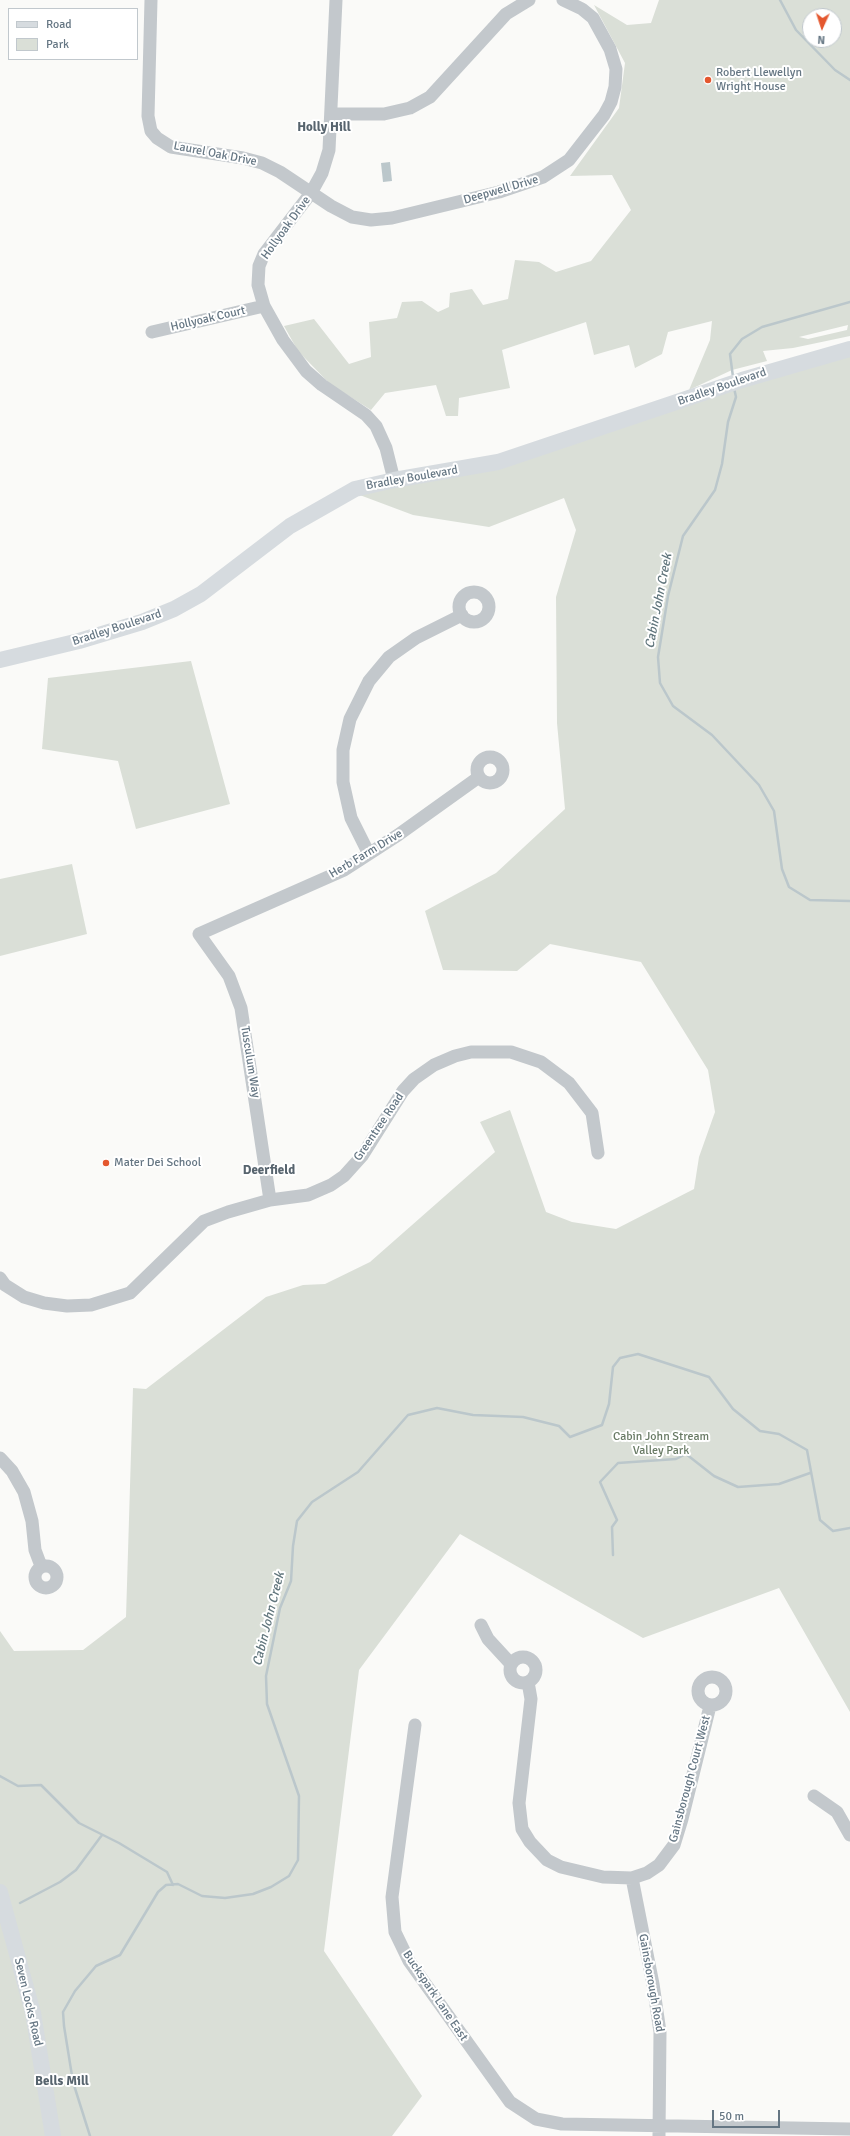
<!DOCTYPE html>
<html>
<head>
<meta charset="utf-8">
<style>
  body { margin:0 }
  #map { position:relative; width:850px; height:2136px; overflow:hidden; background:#fafaf8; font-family:Signika,sans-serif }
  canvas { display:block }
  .legend { position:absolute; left:8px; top:8px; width:130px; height:52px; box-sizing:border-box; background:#fff; border:1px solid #c1c8cd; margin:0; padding:5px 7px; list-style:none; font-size:12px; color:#657683 }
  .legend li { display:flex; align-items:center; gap:8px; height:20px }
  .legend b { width:20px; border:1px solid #c1c8cd }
  .north { position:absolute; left:802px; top:8px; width:40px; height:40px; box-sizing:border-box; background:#fff; border:1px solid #c1c8cd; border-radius:50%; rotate:183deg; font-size:11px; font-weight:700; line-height:16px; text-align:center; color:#657683 }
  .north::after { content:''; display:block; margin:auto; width:14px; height:18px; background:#e4572e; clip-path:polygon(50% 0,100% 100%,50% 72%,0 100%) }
  .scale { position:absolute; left:712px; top:2110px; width:68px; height:18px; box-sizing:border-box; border:2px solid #657683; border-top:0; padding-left:5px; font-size:12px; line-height:14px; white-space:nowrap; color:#657683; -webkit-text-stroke:3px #fff; paint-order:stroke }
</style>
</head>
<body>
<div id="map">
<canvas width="850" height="2136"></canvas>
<ul class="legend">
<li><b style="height:5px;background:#d6dbdf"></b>Road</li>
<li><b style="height:11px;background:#dadfd7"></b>Park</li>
</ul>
<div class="north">N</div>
<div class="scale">50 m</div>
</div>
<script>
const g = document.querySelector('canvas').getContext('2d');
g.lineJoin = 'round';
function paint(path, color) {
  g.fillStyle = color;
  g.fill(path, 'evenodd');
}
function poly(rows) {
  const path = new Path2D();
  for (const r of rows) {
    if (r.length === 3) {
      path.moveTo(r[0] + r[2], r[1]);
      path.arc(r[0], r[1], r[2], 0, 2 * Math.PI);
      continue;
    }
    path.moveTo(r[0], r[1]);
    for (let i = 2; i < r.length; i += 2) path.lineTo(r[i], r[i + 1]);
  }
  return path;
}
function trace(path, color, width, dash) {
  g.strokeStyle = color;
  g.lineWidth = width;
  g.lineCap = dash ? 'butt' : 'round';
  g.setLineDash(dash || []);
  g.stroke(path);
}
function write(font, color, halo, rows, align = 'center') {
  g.font = font + ' Signika,sans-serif';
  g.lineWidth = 4;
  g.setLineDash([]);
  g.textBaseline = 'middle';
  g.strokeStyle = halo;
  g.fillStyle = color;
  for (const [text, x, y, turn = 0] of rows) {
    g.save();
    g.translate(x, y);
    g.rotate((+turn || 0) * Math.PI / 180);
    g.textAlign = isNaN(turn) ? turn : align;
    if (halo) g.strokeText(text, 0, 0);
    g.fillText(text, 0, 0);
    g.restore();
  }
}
paint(poly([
  [659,0,850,0,850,336,793,348,763,351,767,361,732,370,689,390,710,340,712,321,668,332,662,354,635,368,629,345,594,355,586,322,502,350,510,388,459,398,458,416,446,416,436,385,385,393,371,410,330,384,298,351,284,326,314,319,349,364,371,357,369,322,397,318,402,302,422,301,438,312,449,307,450,293,472,289,483,305,508,299,515,260,539,262,556,272,591,261,631,210,612,175,570,176,619,108,625,63,594,5,627,25,651,23],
  [810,16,834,16,834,40,810,40],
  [848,325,847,330,808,339,799,337],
  [850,349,850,1712,779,1588,643,1638,460,1534,359,1670,324,1951,422,2096,392,2136,0,2136,0,1631,14,1651,83,1650,126,1617,133,1388,146,1389,266,1297,303,1285,325,1284,370,1262,495,1152,480,1122,510,1110,546,1212,572,1222,616,1229,694,1189,699,1157,715,1112,708,1070,641,962,550,944,517,971,443,970,425,911,496,873,565,809,557,723,556,597,576,530,564,498,489,527,413,515,357,494,464,473],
  [191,661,230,804,136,829,118,761,42,749,48,678],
  [72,864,87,934,0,956,0,879]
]), '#dadfd7');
paint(poly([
  [390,162,392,181,383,182,381,163]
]), '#bbc7cb');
trace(poly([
  [780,0,796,30,835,70,850,80],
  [733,377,730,354,742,339,762,327,850,302],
  [734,388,736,397,728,422,722,464,715,490,683,536,668,596,658,657,660,683,673,706,712,735,759,785,774,811,782,869,789,887,810,900,850,901],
  [613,1555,612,1527,617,1520,600,1482,618,1463,676,1459,686,1454,714,1476,738,1487,779,1484,810,1473],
  [0,1776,18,1786,41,1785,79,1823,119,1843,167,1872,173,1885],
  [20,1903,60,1882,76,1870,102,1835],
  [90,2136,73,2082,64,2026,63,2012,75,1991,96,1966,120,1955,158,1892,166,1885,178,1884,202,1896,225,1898,253,1894,271,1887,289,1876,298,1860,299,1796,267,1704,266,1676,280,1608,291,1581,293,1546,297,1521,312,1502,358,1472,408,1415,437,1408,473,1415,523,1417,559,1426,570,1437,602,1425,609,1404,613,1367,620,1358,638,1354,709,1377,733,1409,760,1431,779,1434,807,1450,820,1520,833,1531,850,1528]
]), '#bbc7cb', 2.5);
trace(poly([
  [151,0,148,116,151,131,157,138,171,147,243,158,262,163,280,172,331,206,352,217,371,220,392,218,499,192,543,177,569,160,604,115,611,102,615,87,616,69,610,49,593,18,582,9,563,0],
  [336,0,329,150,322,173,311,193,264,254,259,266,258,285,264,306,283,340,306,371,322,385,366,415,376,426,386,448,394,480],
  [331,114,384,114,410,108,430,97,506,14,529,0],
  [152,332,264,306],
  [474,607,15],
  [490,770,13],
  [369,854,351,818,343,782,343,750,350,719,369,681,389,657,416,638,462,615],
  [270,1200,241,1008,229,976,199,934,344,870,398,835,479,777],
  [0,1278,5,1285,24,1297,44,1303,67,1306,91,1305,130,1293,204,1221,228,1212,270,1200,308,1195,331,1185,344,1176,362,1156,403,1091,414,1079,434,1065,455,1056,471,1052,511,1052,541,1062,569,1083,592,1113,598,1153],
  [0,1458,12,1471,24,1492,32,1521,35,1550,41,1566],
  [46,1577,11],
  [481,1625,488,1639,511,1664],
  [523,1670,13],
  [712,1691,14],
  [528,1682,531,1699,519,1803,522,1829,530,1842,547,1860,561,1867,603,1877,632,1878,647,1873,659,1865,674,1845,682,1819,710,1706],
  [415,1725,392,1897,395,1932,409,1961,510,2102,536,2119,562,2124,850,2129],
  [814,1796,837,1812,850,1835],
  [632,1878,653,1984,660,2032,659,2136]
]), '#c3c8cc', 13);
trace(poly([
  [0,660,79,641,142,622,174,609,201,594,290,526,355,489,394,480,498,462,742,380,850,349],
  [0,1892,33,2013,53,2136]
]), '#d6dbdf', 16);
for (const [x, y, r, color] of [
  [708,80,4,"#e4572e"],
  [106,1163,4,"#e4572e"]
]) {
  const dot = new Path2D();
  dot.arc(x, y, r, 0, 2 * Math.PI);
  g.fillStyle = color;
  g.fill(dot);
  trace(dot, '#fff', 1.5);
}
write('12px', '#657683', '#fff', [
  ["Robert Llewellyn",716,73],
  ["Wright House",716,87],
  ["Mater Dei School",114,1163]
], 'left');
write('12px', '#657683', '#fff', [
  ["Laurel Oak Drive",215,154,11],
  ["Deepwell Drive",501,190,-16],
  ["Hollyoak Drive",286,228,-54],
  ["Hollyoak Court",208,319,-13],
  ["Bradley Boulevard",722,387,-19],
  ["Bradley Boulevard",412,478,-10],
  ["Bradley Boulevard",117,628,-18],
  ["Herb Farm Drive",366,854,-31],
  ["Tusculum Way",250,1062,81],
  ["Greentree Road",379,1127,-56],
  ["Gainsborough Court West",690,1779,-75],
  ["Gainsborough Road",651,1983,80],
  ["Buckspark Lane East",435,1996,56],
  ["Seven Locks Road",28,2002,77]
]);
write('12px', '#687a64', '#fff', [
  ["Cabin John Stream",661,1437],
  ["Valley Park",661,1451]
]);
write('bold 13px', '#57646e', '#fff', [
  ["Holly Hill",324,128],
  ["Deerfield",269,1171],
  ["Bells Mill",62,2082]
]);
write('italic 13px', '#60757c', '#fff', [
  ["Cabin John Creek",659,601,-79],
  ["Cabin John Creek",269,1619,-76]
]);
</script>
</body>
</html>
